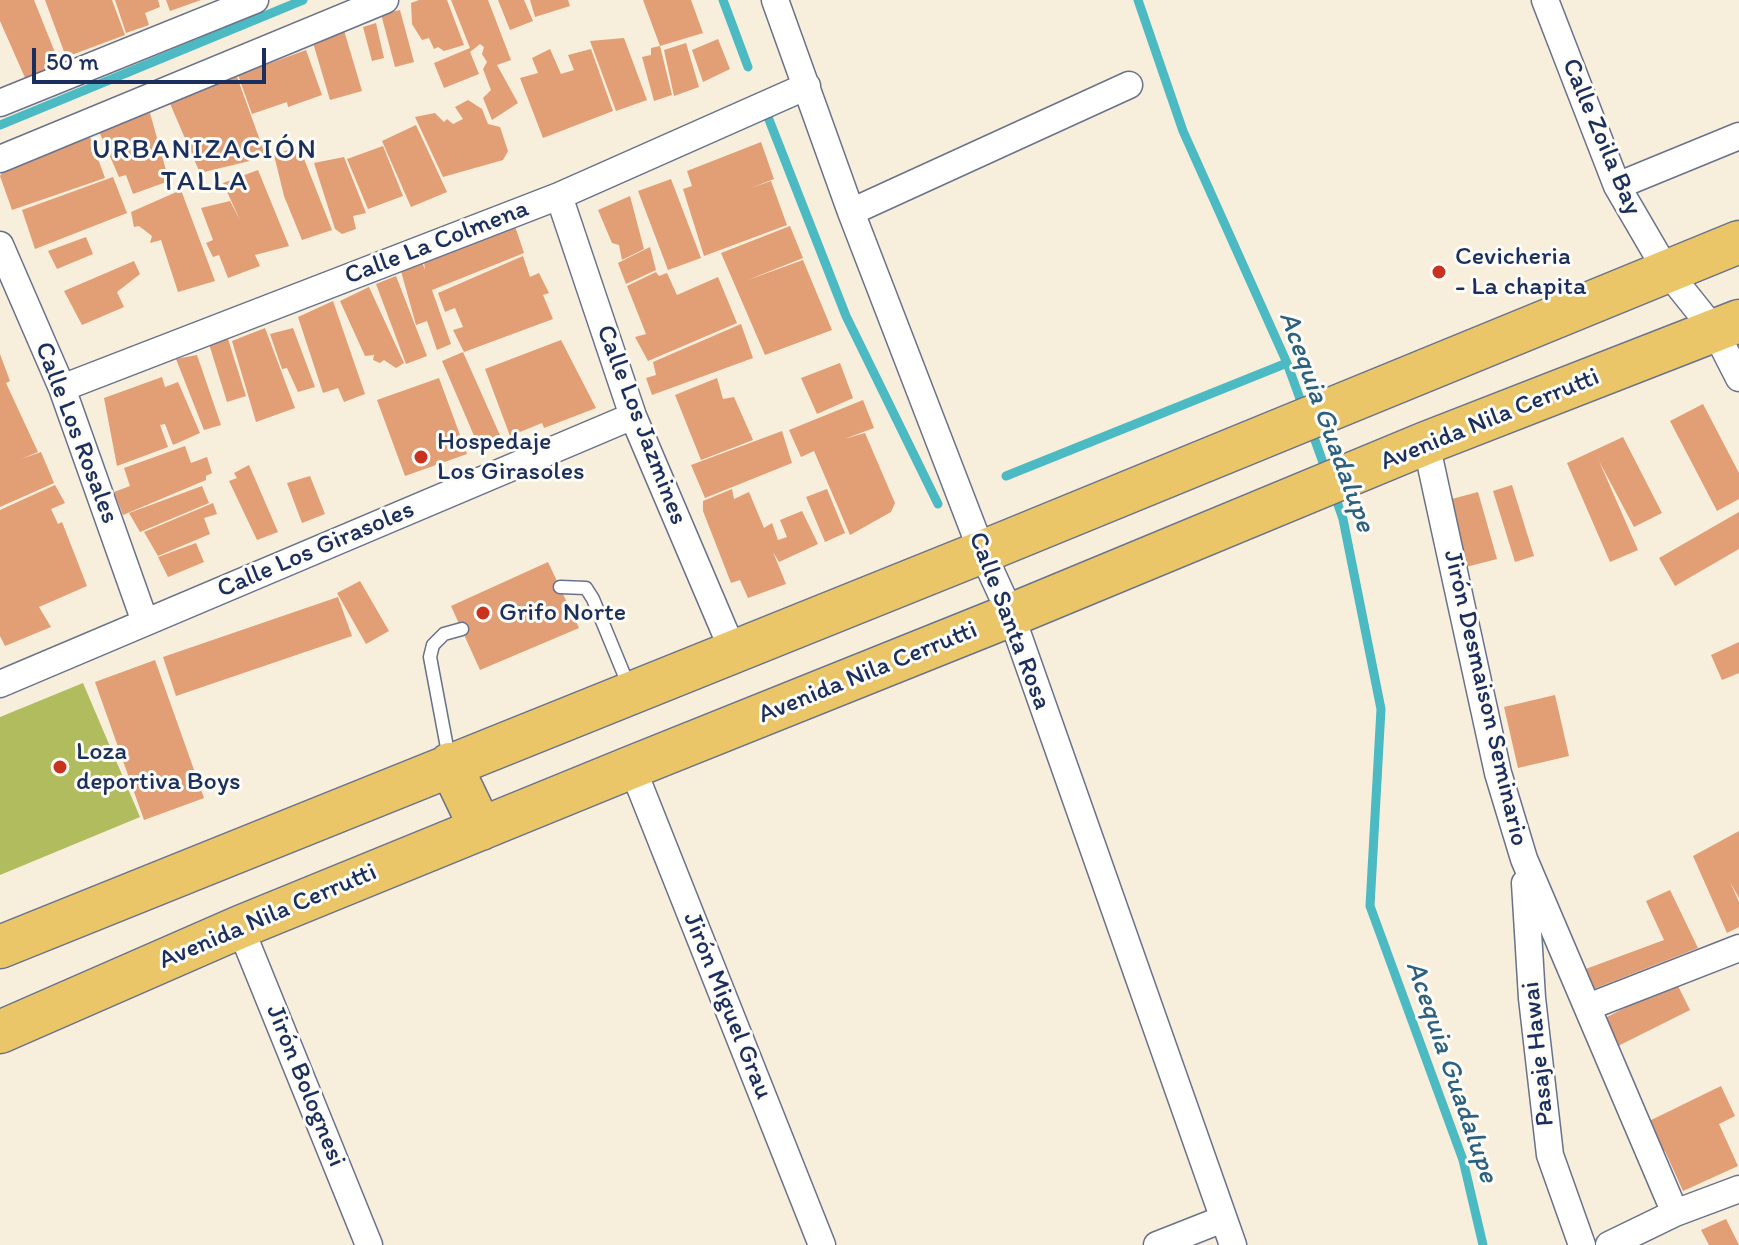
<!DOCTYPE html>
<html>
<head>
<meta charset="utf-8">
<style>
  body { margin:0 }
  #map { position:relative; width:1739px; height:1245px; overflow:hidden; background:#f8eedc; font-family:Itim,sans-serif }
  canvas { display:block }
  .scale { position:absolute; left:32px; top:48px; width:234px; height:36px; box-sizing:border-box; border:4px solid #1b2f5e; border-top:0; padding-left:10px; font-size:24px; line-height:28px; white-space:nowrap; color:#1b2f5e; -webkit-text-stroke:6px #fdfcf7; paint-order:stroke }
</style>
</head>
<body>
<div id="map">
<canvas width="1739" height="1245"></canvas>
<div class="scale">50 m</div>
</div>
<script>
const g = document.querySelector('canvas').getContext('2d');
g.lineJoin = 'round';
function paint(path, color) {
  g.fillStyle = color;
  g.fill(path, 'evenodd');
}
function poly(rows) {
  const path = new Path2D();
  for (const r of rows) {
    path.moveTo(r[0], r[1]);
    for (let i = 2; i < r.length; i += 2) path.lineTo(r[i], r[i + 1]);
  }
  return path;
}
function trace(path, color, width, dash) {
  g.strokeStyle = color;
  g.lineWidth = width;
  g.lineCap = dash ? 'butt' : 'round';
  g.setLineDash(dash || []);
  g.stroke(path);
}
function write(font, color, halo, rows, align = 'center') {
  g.font = font + ' Itim,sans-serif';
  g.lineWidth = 6;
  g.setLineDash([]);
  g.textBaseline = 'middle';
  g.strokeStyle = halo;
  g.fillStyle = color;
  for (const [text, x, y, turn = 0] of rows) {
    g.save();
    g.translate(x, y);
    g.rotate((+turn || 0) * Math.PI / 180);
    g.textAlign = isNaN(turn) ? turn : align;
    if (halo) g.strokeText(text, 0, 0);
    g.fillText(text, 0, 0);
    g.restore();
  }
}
paint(poly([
  [83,683,140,817,0,875,0,717]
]), '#b0bc5e');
trace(poly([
  [723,0,748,67],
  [1138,0,1183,131,1287,363,1303,407],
  [766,112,846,316,938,504],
  [0,125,303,0],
  [1311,429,1326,471],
  [1006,476,1287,363],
  [1334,493,1343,519,1381,709,1370,906,1463,1160,1483,1245]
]), '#4bbac2', 9);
paint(poly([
  [0,0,34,0,60,65,26,80,0,21],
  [45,0,112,0,125,35,66,57],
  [115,0,158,0,160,7,145,13,149,25,126,33],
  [166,0,201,0,170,11],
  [419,0,447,0,464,45,444,51,438,47,434,49,429,38,422,40,412,24,411,3],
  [451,0,488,0,511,60,497,65,518,103,492,120,483,98,491,90,483,69,487,62,482,54,484,47,480,44,470,52,479,74,444,88,434,63,470,48],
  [498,0,524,0,533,21,510,30],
  [530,0,568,0,570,6,535,17],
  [643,0,691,0,703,33,660,46],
  [400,10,414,62,395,67,381,14],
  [376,23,384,58,372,61,363,27],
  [343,27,362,91,330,100,311,36],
  [624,38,647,100,616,111,590,41],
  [718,39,730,69,703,82,692,50],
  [686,43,699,87,674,96,664,50],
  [660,46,672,95,654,101,642,57,651,55,651,48],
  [550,49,561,74,574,70,568,55,591,49,613,111,543,138,520,78,538,73,532,58],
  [306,50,322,95,288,107,287,102,252,114,238,75],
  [236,74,266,157,200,173,165,92],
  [468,100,482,109,488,124,500,127,508,151,503,160,443,177,415,117,435,113,444,122,447,119,453,124,463,119,455,107],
  [150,113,169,181,133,194,126,175,119,177,98,129],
  [416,125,447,192,411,207,382,141],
  [89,134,105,178,12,210,0,176,8,163],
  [761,142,774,179,751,188,771,181,787,225,704,256,683,189,692,186,687,171],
  [299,146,332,230,302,240,284,196,274,155],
  [383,146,403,196,368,209,347,159],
  [344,157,366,213,353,216,356,229,342,234,335,229,314,163],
  [258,170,289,246,255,255,260,266,228,278,219,255,213,257,206,243,213,240,201,208,230,201,240,220,223,183],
  [113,177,127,213,35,249,22,210],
  [671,179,701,258,668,270,638,191],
  [181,190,215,281,178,292,161,240,150,243,152,236,139,226,134,227,131,212],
  [630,196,644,249,622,260,619,245,612,243,598,210],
  [515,226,524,253,432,290,451,344,437,350,427,321,416,325,399,264,420,256,425,270,424,262],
  [790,226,803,258,745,281,803,260,832,330,765,355,721,253],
  [86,237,93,254,57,269,48,251],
  [650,247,656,270,626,284,618,263],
  [523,256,530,277,539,273,549,293,543,295,553,319,464,352,453,330,463,327,455,308,445,312,438,293],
  [134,261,140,274,117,292,124,307,82,325,64,291],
  [656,272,659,276,667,273,677,295,718,277,737,323,648,361,635,337,646,334,627,286],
  [396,276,427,356,406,364,376,284],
  [369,287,404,363,396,368,384,360,380,363,373,360,374,355,365,356,340,301],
  [333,301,365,394,344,402,338,388,323,393,298,317],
  [741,324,753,358,652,395,646,378,656,375,653,362],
  [265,328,295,408,256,422,232,341],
  [293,328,315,387,298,392,287,368,282,369,270,334],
  [228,339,246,396,227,402,209,344],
  [561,340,596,408,544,428,542,423,510,436,485,369],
  [463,352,503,442,481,452,442,361],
  [0,354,10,381,6,383,38,452,21,459,41,452,54,483,0,507],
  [197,355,221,425,204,430,176,359],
  [840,363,853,398,817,414,801,378],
  [162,377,165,387,178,382,200,433,173,445,165,424,160,425,168,447,117,466,104,398],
  [439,378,467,454,405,476,377,400],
  [717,378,723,399,734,397,753,440,701,460,675,395],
  [863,400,874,428,844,439,865,433,895,503,891,512,850,535,814,451,801,457,789,430],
  [1703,404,1739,473,1739,499,1717,511,1670,421],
  [782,431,792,463,705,498,691,465],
  [1623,437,1662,513,1634,527,1599,461,1638,550,1610,562,1567,463],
  [185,446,191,463,207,457,212,473,206,476,206,480,123,515,114,492,130,486,124,468],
  [249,465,278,532,257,540,229,481,237,478,234,473],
  [310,476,325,514,302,523,287,483],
  [55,485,65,503,51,509,58,524,62,522,87,586,39,607,51,627,5,646,0,636,0,510],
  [1512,485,1534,556,1515,562,1493,491],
  [202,486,209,503,140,532,129,513],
  [732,489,734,499,749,492,764,528,772,523,778,540,787,537,780,520,802,511,818,544,779,562,773,552,786,584,748,598,740,580,731,583,703,511,703,501],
  [827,489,845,533,825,542,806,497],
  [1478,492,1497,559,1466,567,1448,500],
  [213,503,217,514,204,518,210,534,158,556,144,532],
  [1739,512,1739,549,1675,586,1659,558],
  [196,543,204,562,168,577,158,557],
  [548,562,579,628,480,670,451,606],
  [360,581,389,631,366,644,337,593],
  [338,597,352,636,176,696,163,657],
  [1739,642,1739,673,1722,680,1711,655],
  [155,660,204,798,144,820,95,682],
  [1555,695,1569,756,1518,768,1504,707],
  [1739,831,1739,898,1730,882,1739,902,1739,927,1727,933,1693,856],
  [1670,890,1698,948,1591,990,1583,970,1664,940,1646,901],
  [1676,982,1690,1010,1618,1046,1603,1019],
  [1721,1086,1735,1116,1719,1124,1738,1166,1683,1191,1665,1151,1660,1153,1645,1123],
  [1726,1219,1739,1245,1709,1245,1701,1230]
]), '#e29e75');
const service = poly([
  [560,587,586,588,593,599,630,689],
  [449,758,430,657,433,645,444,634,462,629]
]);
const minor = poly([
  [775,0,851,212,982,552,1011,615,1233,1245],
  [1545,0,1617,186,1666,270,1715,331,1739,378],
  [0,103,255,0],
  [0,159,385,0],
  [1617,186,1739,136],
  [559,196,633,416,733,651],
  [851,212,1129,85],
  [0,245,62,388,145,622],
  [62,388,559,196,807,86],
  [1426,443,1498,773,1524,859,1675,1213],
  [0,684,633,416],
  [632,767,822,1245],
  [1525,883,1532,998,1550,1155,1582,1245],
  [240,927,369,1245],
  [1588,1007,1739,948],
  [1157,1245,1223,1219],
  [1609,1245,1675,1213,1739,1189]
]);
const trunk = poly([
  [450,764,481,829],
  [0,947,982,552,1739,242],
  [0,1032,240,927,632,767,1011,615,1426,443,1739,321]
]);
trace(service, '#68728a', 15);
trace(minor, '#68728a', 29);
trace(trunk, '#68728a', 45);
trace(service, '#fff', 12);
trace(minor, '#fff', 26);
trace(trunk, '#ebc669', 42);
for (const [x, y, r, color] of [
  [1439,272,8,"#c8321e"],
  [421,457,8,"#c8321e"],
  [483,613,8,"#c8321e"],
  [60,767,8,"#c8321e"]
]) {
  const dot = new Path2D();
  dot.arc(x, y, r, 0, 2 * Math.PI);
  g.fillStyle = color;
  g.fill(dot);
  trace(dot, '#fdfcf7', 3);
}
write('26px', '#1b2f5e', '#fdfcf7', [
  ["Calle Zoila Bay",1601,137,67],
  ["Calle La Colmena",437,243,-21],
  ["Avenida Nila Cerrutti",1490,420,-22],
  ["Calle Los Jazmines",641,425,69],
  ["Calle Los Rosales",76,433,69],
  ["Calle Los Girasoles",316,550,-23],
  ["Calle Santa Rosa",1009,621,69],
  ["Avenida Nila Cerrutti",868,673,-22],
  ["Jirón Desmaison Seminario",1485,698,77],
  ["Avenida Nila Cerrutti",268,917,-23],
  ["Jirón Miguel Grau",727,1006,68],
  ["Pasaje Hawai",1539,1054,-96],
  ["Jirón Bolognesi",305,1086,68]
]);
write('26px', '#1b2f5e', '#fdfcf7', [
  ["Cevicheria",1455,257],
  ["- La chapita",1455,287],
  ["Hospedaje",437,442],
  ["Los Girasoles",437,472],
  ["Grifo Norte",499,613],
  ["Loza",76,752],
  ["deportiva Boys",76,782]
], 'left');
g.letterSpacing = '2px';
write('28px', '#1b2f5e', '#fdfcf7', [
  ["URBANIZACIÓN",205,151],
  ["TALLA",205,183]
]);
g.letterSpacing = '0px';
write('italic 28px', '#2c6081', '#fdfcf7', [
  ["Acequia Guadalupe",1326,422,70],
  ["Acequia Guadalupe",1451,1072,71]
]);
</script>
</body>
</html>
